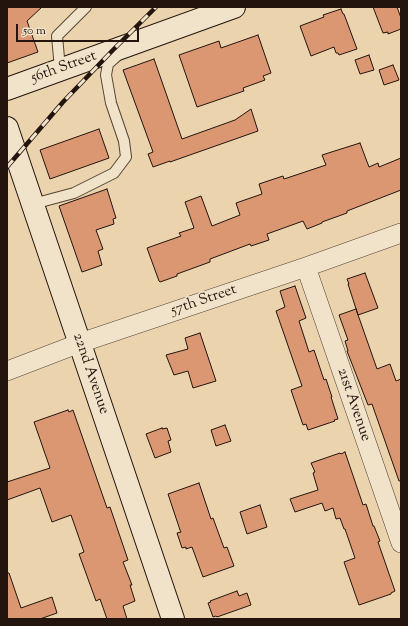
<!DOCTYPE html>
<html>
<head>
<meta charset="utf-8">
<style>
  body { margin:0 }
  #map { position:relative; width:408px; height:626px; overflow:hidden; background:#ead3ad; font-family:"Sorts Mill Goudy",serif }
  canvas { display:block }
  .frame { position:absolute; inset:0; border:8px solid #23140e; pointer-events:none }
  .scale { position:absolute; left:16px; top:24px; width:123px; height:18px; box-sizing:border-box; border:2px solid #23140e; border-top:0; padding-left:5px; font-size:12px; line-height:14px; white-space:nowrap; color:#23140e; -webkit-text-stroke:3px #f1e2ca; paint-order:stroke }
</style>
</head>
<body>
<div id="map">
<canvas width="408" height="626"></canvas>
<div class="frame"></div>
<div class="scale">50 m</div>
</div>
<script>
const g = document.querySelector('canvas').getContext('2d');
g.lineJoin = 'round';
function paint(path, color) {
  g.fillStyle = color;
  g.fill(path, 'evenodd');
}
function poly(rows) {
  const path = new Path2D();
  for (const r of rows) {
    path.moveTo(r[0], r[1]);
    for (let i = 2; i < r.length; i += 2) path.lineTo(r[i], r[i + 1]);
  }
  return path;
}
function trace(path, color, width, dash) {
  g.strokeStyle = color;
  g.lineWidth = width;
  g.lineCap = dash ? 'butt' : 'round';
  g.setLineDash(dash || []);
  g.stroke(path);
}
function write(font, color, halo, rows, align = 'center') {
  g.font = font + ' "Sorts Mill Goudy",serif';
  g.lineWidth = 3.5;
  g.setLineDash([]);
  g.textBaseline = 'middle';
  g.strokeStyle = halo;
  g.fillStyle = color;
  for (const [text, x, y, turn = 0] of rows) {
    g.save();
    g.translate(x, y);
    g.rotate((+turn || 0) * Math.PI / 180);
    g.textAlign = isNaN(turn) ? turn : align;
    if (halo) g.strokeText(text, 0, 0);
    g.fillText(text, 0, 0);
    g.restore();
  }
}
const building = poly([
  [7,7,42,7,27,21,38,52,7,63,7,7],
  [373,7,397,7,401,18,401,29,388,34,388,32,383,33,373,7],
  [341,9,343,14,344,14,357,49,339,55,338,53,336,53,334,47,311,56,300,26,324,17,323,15,341,9],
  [258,35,271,73,263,76,265,80,243,88,244,91,197,107,179,55,219,41,221,48,258,35],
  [369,55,374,70,360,74,355,60,369,55],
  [154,59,182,139,235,120,251,109,258,131,170,162,170,161,153,167,148,154,153,152,123,70,154,59],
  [393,65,399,80,384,85,379,70,393,65],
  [99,129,109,158,50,179,40,150,99,129],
  [360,143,369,167,378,163,379,167,401,158,401,190,347,211,347,213,322,222,322,223,307,229,303,221,267,234,269,240,251,246,250,244,210,259,210,262,177,274,177,276,160,282,159,281,147,248,181,236,179,233,194,228,185,202,201,196,212,226,240,215,236,203,262,194,259,184,283,176,284,179,326,165,322,155,360,143],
  [107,189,116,218,113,219,114,224,96,230,103,249,98,251,102,265,82,272,59,206,107,189],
  [365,273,378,308,358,315,348,284,349,284,347,279,365,273],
  [295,286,306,318,299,321,309,352,314,350,324,380,326,379,332,397,331,397,338,419,334,420,335,421,308,430,306,424,303,425,291,390,302,386,276,311,285,307,280,291,295,286],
  [356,309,377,369,390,364,396,381,401,379,401,481,399,481,372,404,368,405,347,351,348,351,345,341,348,340,339,315,356,309],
  [200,333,216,381,193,388,188,371,174,375,166,355,188,349,185,338,200,333],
  [68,410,69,412,73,410,107,508,110,507,128,560,123,562,132,585,130,585,135,601,123,606,127,619,107,619,100,599,96,601,79,554,84,552,71,515,52,522,40,488,7,500,7,482,50,468,34,422,68,410],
  [225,425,231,441,216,446,211,430,225,425],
  [162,428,162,429,167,428,171,440,168,441,171,452,155,458,146,434,162,428],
  [345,452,363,505,366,504,373,526,374,526,380,541,378,542,395,591,391,593,391,594,359,605,344,562,355,558,345,529,344,529,340,518,336,519,333,508,325,511,322,503,295,512,290,499,318,490,313,473,315,472,311,463,340,453,341,454,345,452],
  [199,483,211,519,213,518,224,548,227,547,234,566,203,577,192,547,186,549,186,547,182,548,177,533,181,532,180,530,168,494,199,483],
  [260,505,267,527,247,534,240,512,260,505],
  [7,573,9,573,21,608,52,597,57,613,40,619,7,619,7,573],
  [237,591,239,596,247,593,251,605,217,617,216,616,213,617,208,603,211,602,210,601,237,591]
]);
paint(building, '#db9772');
trace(building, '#23140e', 1);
const lane = poly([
  [60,69,57,36,86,7],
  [33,204,74,193,114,173,126,157,124,141,111,103,106,75,108,64,117,56]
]);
const street = poly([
  [306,267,401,543],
  [7,371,80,343,306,267,401,233]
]);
const secondary = poly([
  [7,89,234,7],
  [7,128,173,619]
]);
trace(lane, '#554436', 12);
trace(street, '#554436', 20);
trace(secondary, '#23140e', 24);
trace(lane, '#f1e2ca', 10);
trace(street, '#f1e2ca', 19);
trace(secondary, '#f1e2ca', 22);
const rail = poly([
  [7,167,63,102,112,51,156,7]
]);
trace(rail, '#23140e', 4.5);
trace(rail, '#f1e2ca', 3, [9]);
write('15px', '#23140e', '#f1e2ca', [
  ["56th Street",64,68,-20],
  ["57th Street",204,301,-19],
  ["22nd Avenue",90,374,71],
  ["21st Avenue",353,405,71]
]);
</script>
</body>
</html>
